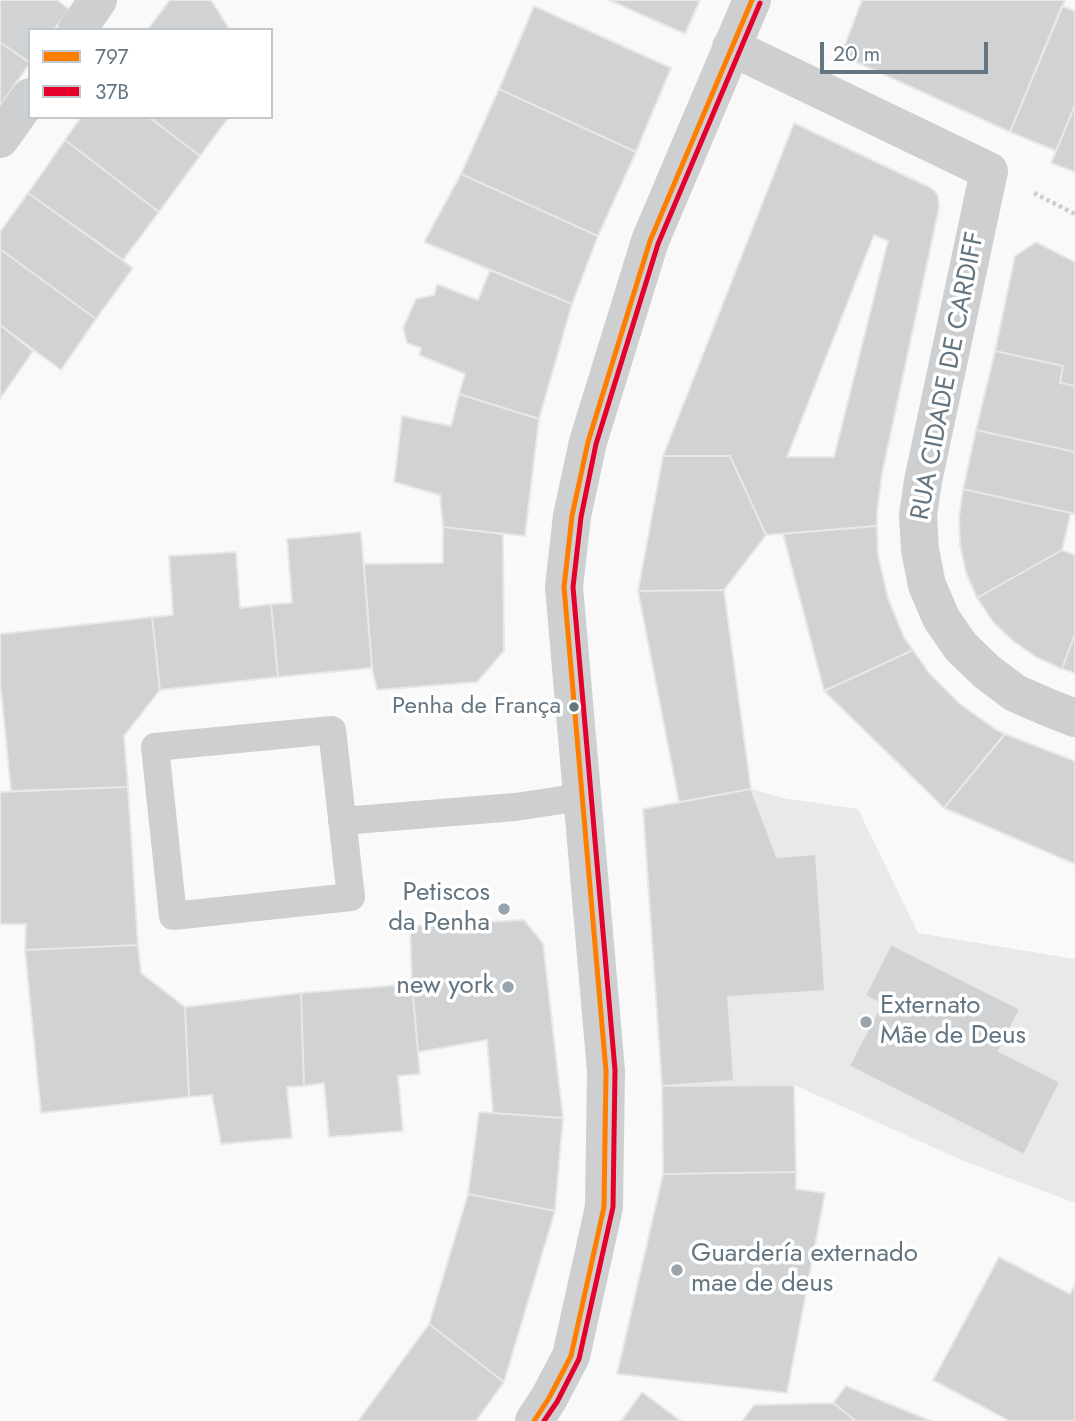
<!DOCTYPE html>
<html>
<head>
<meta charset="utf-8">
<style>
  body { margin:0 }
  #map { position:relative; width:1075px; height:1421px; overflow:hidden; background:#f9f9f9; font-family:Jost,sans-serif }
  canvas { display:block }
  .legend { position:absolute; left:28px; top:28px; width:245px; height:91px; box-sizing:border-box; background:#fff; border:2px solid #c1c8cd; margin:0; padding:9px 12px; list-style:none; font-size:21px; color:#657683 }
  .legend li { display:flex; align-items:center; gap:14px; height:35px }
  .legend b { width:35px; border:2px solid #c1c8cd }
  .scale { position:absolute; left:820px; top:42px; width:168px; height:32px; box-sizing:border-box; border:4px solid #657683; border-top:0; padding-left:9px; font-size:21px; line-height:24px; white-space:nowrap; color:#657683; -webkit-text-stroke:5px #fff; paint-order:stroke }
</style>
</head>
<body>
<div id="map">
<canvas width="1075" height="1421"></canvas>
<ul class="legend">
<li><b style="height:9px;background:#ff7e00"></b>797</li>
<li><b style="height:9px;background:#e4002b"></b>37B</li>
</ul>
<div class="scale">20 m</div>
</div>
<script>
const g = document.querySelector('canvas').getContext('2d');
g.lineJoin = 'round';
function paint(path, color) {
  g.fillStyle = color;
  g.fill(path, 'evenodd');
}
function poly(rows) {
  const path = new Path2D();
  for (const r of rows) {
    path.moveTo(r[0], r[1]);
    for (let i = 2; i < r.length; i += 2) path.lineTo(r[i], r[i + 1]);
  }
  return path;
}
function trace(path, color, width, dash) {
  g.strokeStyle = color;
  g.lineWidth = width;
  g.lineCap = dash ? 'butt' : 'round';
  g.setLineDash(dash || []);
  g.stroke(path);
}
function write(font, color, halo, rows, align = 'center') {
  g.font = font + ' Jost,sans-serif';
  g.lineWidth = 7;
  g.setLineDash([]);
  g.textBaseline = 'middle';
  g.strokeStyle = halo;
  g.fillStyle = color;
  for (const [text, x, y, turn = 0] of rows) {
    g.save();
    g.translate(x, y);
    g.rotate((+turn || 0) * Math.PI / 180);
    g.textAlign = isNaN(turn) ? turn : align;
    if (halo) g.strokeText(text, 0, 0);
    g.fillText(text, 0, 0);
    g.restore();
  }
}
paint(poly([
  [751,789,783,798,858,809,918,933,1075,959,1075,1203,964,1161,794,1085,662,1086,643,809]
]), '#e8e9e9');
const building = poly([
  [0,0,57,0,69,9,54,30,30,30,30,63,0,42,0,0],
  [170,0,211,0,230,30,147,30,170,0],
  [609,0,700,0,685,34,609,0],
  [862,0,1065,0,1010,132,841,55,862,0],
  [534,6,671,68,636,152,499,89,534,6],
  [1062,6,1075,11,1075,105,1056,151,1010,132,1062,6],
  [0,42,30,63,0,106,0,42],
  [499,89,636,152,598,236,461,174,499,89],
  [1075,105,1075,172,1051,163,1075,105],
  [81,117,149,117,200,156,159,212,65,140,81,117],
  [149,117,229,117,200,156,149,117],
  [794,123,929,187,935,191,938,196,939,208,882,474,877,512,877,526,766,535,730,456,663,456,794,123],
  [874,235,888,241,834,457,787,457,874,235],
  [65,140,159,212,123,260,28,193,65,140],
  [461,174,598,236,572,304,424,242,461,174],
  [28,193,133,268,96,319,0,249,0,232,28,193],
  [1036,242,1075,262,1075,386,1060,383,1063,366,995,351,1015,256,1036,242],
  [0,249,96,319,61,370,0,325,0,249],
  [490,270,572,304,539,419,459,394,465,374,419,355,421,348,407,343,403,328,416,299,434,295,437,284,478,300,490,270],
  [0,325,33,351,0,399,0,325],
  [995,351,1063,366,1060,383,1075,386,1075,452,976,430,995,351],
  [459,394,539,419,525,536,443,527,440,495,394,482,402,416,451,426,459,394],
  [976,430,1075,452,1075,514,963,489,976,430],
  [663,456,730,456,766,535,724,590,638,591,663,456],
  [963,489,1071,513,1062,550,977,598,966,573,960,545,959,517,963,489],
  [877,526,878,555,888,598,904,637,913,650,824,691,783,534,877,526],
  [443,527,503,534,504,651,477,682,377,690,372,668,364,564,443,563,443,527],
  [361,532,372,668,278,677,271,604,292,603,287,539,361,532],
  [1062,550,1075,555,1075,634,1062,669,1036,657,1013,641,993,622,977,598,1062,550],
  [236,552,240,608,271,604,278,677,160,690,152,617,173,615,169,556,236,552],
  [724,590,751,789,679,802,638,591,724,590],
  [152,617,160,690,124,736,128,787,11,791,0,680,0,634,152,617],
  [1075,634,1075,673,1062,669,1075,634],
  [913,650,929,673,960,704,995,729,1005,734,944,808,824,691,913,650],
  [1005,734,1075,761,1075,864,944,808,1005,734],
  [128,787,138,945,25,950,26,924,0,924,0,792,128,787],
  [751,789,777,857,816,854,825,991,728,997,734,1081,662,1086,643,809,751,789],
  [524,920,543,943,563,1118,493,1113,487,1040,418,1052,412,984,410,926,524,920],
  [891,944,1020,1009,999,1051,1060,1082,1024,1155,849,1066,881,1004,865,996,891,944],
  [138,945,141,973,185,1007,189,1097,41,1113,25,950,138,945],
  [412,984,420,1074,398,1076,403,1131,329,1137,324,1083,304,1086,301,993,412,984],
  [301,993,304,1086,287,1087,292,1138,221,1144,212,1095,189,1097,185,1007,301,993],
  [794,1085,796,1172,663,1174,662,1086,794,1085],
  [479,1112,563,1118,555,1211,468,1194,479,1112],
  [796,1172,796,1189,825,1193,787,1393,617,1374,663,1174,796,1172],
  [468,1194,555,1211,504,1382,429,1324,468,1194],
  [999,1257,1070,1294,1075,1284,1075,1421,1009,1421,933,1380,999,1257],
  [429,1324,504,1382,476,1421,358,1421,429,1324],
  [846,1386,931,1421,856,1421,833,1403,846,1386],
  [642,1392,681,1421,621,1421,642,1392],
  [833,1403,856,1421,742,1421,754,1405,833,1403]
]);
paint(building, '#d0d2d3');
trace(building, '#e8e8e8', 2);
trace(poly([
  [1034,193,1075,214]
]), '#cbcccd', 4.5, [3.5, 3.5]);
trace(poly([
  [332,730,351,897,173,916,155,747,332,730],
  [342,821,515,807,582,797]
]), '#cecfd0', 28);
trace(poly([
  [77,30,98,0],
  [731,47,989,171,923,481,918,515,920,550,927,585,941,618,961,647,987,672,1015,693,1047,707,1075,718],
  [0,139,30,97],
  [534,1421,549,1398,571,1356,604,1207,606,1071,564,587,572,516,588,442,650,241,752,0]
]), '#cecfd0', 38);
trace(poly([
  [534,1421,549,1398,571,1356,604,1207,606,1071,564,587,572,516,588,442,650,241,752,0]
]), '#ff7e00', 5);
trace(poly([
  [544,1421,557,1402,579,1359,613,1207,615,1070,573,587,581,517,596,444,658,244,760,3]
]), '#e4002b', 5);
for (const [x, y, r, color] of [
  [574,707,6,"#657683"],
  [504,909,7,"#99a4ac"],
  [508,987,7,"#99a4ac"],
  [866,1022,7,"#99a4ac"],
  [677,1270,7,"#99a4ac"]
]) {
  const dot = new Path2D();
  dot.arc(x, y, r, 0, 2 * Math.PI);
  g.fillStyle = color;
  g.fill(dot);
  trace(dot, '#fff', 2.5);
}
write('24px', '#657683', '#fff', [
  ["Penha de França",561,707]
], 'right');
write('26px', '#657683', '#fff', [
  ["RUA CIDADE DE CARDIFF",949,376,-79]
]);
write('26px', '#657683', '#fff', [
  ["Petiscos",490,894],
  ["da Penha",490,924],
  ["new york",494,987],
  ["Externato",880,1007,"left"],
  ["Mãe de Deus",880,1037,"left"],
  ["Guardería externado",691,1255,"left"],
  ["mae de deus",691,1285,"left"]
], 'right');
</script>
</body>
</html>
